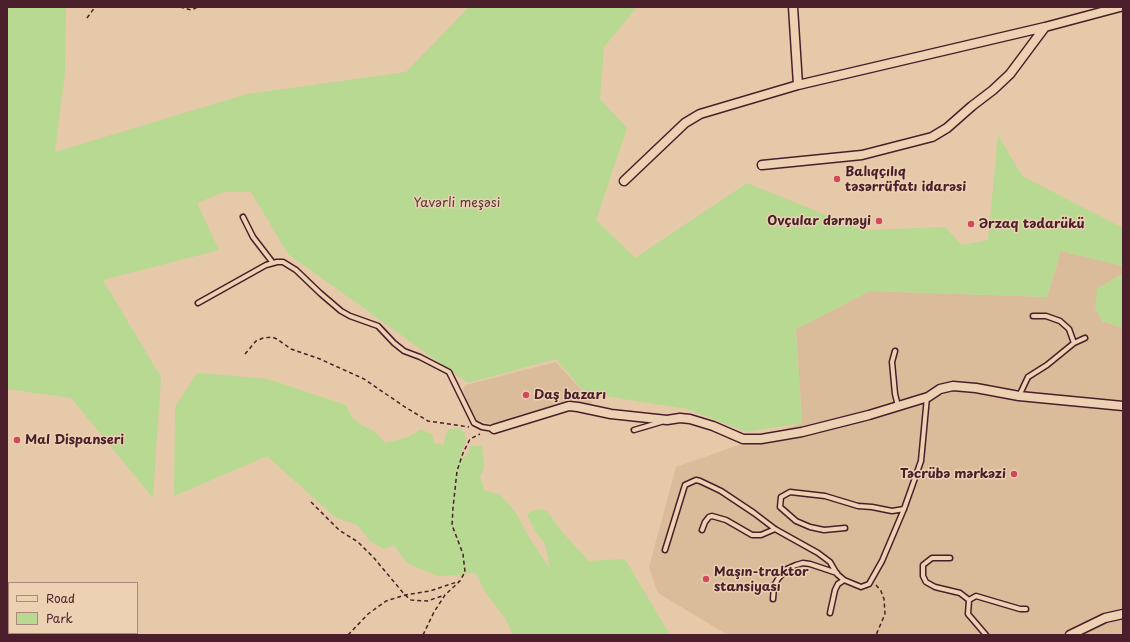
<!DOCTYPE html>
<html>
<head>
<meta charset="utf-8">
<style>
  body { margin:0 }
  #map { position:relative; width:1130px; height:642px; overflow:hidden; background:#e6c9a9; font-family:"Playpen Sans",sans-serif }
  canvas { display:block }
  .frame { position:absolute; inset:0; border:8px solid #4a1f2b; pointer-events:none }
  .legend { position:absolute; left:8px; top:582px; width:130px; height:52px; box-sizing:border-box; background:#ecd1b3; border:1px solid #ab8a7d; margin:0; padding:5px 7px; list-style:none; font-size:12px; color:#4a1f2b }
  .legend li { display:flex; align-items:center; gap:8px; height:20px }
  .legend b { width:20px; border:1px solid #ab8a7d }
</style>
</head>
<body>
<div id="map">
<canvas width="1130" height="642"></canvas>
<div class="frame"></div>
<ul class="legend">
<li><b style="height:5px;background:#ecd1b3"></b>Road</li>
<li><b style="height:11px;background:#b7d992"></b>Park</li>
</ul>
</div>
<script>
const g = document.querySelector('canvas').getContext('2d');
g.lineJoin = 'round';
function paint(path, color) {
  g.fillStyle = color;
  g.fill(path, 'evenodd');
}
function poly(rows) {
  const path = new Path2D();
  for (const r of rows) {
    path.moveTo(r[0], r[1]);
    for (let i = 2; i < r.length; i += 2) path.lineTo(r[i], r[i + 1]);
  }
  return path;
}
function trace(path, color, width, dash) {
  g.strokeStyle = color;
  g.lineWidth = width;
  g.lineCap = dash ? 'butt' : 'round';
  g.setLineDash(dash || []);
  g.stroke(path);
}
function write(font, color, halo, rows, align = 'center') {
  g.font = font + ' "Playpen Sans",sans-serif';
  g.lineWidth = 3;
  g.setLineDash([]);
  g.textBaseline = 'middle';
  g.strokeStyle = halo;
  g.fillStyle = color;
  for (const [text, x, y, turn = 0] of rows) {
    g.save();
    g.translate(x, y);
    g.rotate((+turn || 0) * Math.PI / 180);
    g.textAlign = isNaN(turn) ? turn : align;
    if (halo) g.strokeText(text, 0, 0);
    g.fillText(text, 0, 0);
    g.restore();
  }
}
paint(poly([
  [1061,251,1123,266,1123,273,1097,289,1102,321,1123,328,1123,635,728,635,658,593,649,567,676,467,802,423,796,329,870,291,1047,297],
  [556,362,592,402,591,407,568,403,497,425,474,420,463,389,466,385]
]), '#dabb9a');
paint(poly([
  [7,7,66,7,65,73,55,152,247,94,406,72,469,7,637,7,604,47,600,99,627,128,596,220,635,258,747,183,863,230,945,227,962,245,988,240,998,135,1022,176,1123,228,1123,266,1061,251,1047,297,870,291,796,329,802,423,747,432,687,409,585,393,556,359,468,383,288,254,251,192,224,192,197,203,219,250,103,280,161,377,153,498,71,398,7,389],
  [1123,273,1123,328,1102,321,1095,308,1097,289],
  [197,373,268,379,346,405,352,417,360,424,375,432,385,443,409,437,421,429,433,435,433,443,444,445,445,435,449,429,459,428,465,433,466,441,460,456,466,457,471,446,482,446,484,468,480,477,485,491,500,494,516,513,529,537,550,569,545,544,536,532,527,516,530,512,539,509,547,511,563,533,589,561,625,559,670,635,513,635,505,618,486,593,475,572,459,575,438,576,407,563,394,545,384,549,370,541,357,525,335,517,267,456,174,496,175,407]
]), '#b7d992');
const lane = poly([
  [243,217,253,237,273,263],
  [198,303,266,265,277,262,283,262,296,270,320,293,341,311,350,316,378,326,394,343,404,351,420,357,449,372,474,423,482,427,494,429],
  [1033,316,1046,316,1060,321,1069,329,1074,343],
  [895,351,892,362,895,394,898,406],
  [1019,396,1028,377,1047,365,1074,343,1085,338],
  [634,430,661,422],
  [845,528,824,530,810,527,796,521,780,507,781,497,790,492,825,496,858,506,872,507,892,511,904,509],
  [702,530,705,522,709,517,712,516,726,520,752,535,761,535,775,529],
  [665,550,685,485,696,480,700,481,721,491,754,513,775,529,818,553,830,562,837,574,844,580,861,587,869,584,882,561,904,509,921,461,927,397],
  [950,558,932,558,923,565,923,576,926,582,935,587,960,593,969,600],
  [773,599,774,586,778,579,787,569,796,565,803,563,810,564,837,573],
  [830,613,835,590,838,584,844,580],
  [986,635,968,614,969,600,976,596,1020,609,1026,609]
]);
const street = poly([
  [793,7,798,85],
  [762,165,862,155,932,137,947,128,972,106,993,90,1010,74,1045,27,1120,7],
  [624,181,685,123,700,114,798,85,1045,27],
  [494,429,569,406,578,407,611,414,667,420,680,418,690,419,713,426,743,439,761,439,802,432,869,415,928,397,940,389,953,386,976,388,1019,396,1123,406],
  [1070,635,1105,618,1123,614]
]);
trace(lane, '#4a1f2b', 7);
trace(street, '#4a1f2b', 11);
trace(poly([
  [180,7,191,10,198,7],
  [87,18,95,7],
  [245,354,256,341,263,338,272,337,277,339,291,349,320,359,364,379,405,407,428,421,469,427],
  [311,502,339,530,358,542,374,558,405,595,411,600,427,601,445,595],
  [876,585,881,591,884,599,885,614,876,635],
  [348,635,368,614,386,601,405,595,430,591,460,581],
  [423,635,434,612,445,595,460,581,465,572,463,554,452,525,453,508,457,471,463,453,470,439,480,434]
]), '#4a1f2b', 1.5, [4, 3]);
trace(lane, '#ecd1b3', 4);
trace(street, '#ecd1b3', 8);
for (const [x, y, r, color] of [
  [837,179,4,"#d1495b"],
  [879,221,4,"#d1495b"],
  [971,224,4,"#d1495b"],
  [526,395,4,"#d1495b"],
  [17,440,4,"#d1495b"],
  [1014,474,4,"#d1495b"],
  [706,579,4,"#d1495b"]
]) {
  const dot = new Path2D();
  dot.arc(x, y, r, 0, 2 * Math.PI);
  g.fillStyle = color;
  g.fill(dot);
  trace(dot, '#ecd1b3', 1.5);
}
write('bold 13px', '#4a1f2b', '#ecd1b3', [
  ["Balıqçılıq",845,172],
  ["təsərrüfatı idarəsi",845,187],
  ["Ovçular dərnəyi",871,221,"right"],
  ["Ərzaq tədarükü",979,224],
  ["Daş bazarı",534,395],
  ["Mal Dispanseri",25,440],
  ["Təcrübə mərkəzi",1006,474,"right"],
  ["Maşın-traktor",714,572],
  ["stansiyası",714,587]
], 'left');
write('13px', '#5a3b3a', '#ecd1b3', [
  ["Yavərli meşəsi",457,203]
]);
</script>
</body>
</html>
